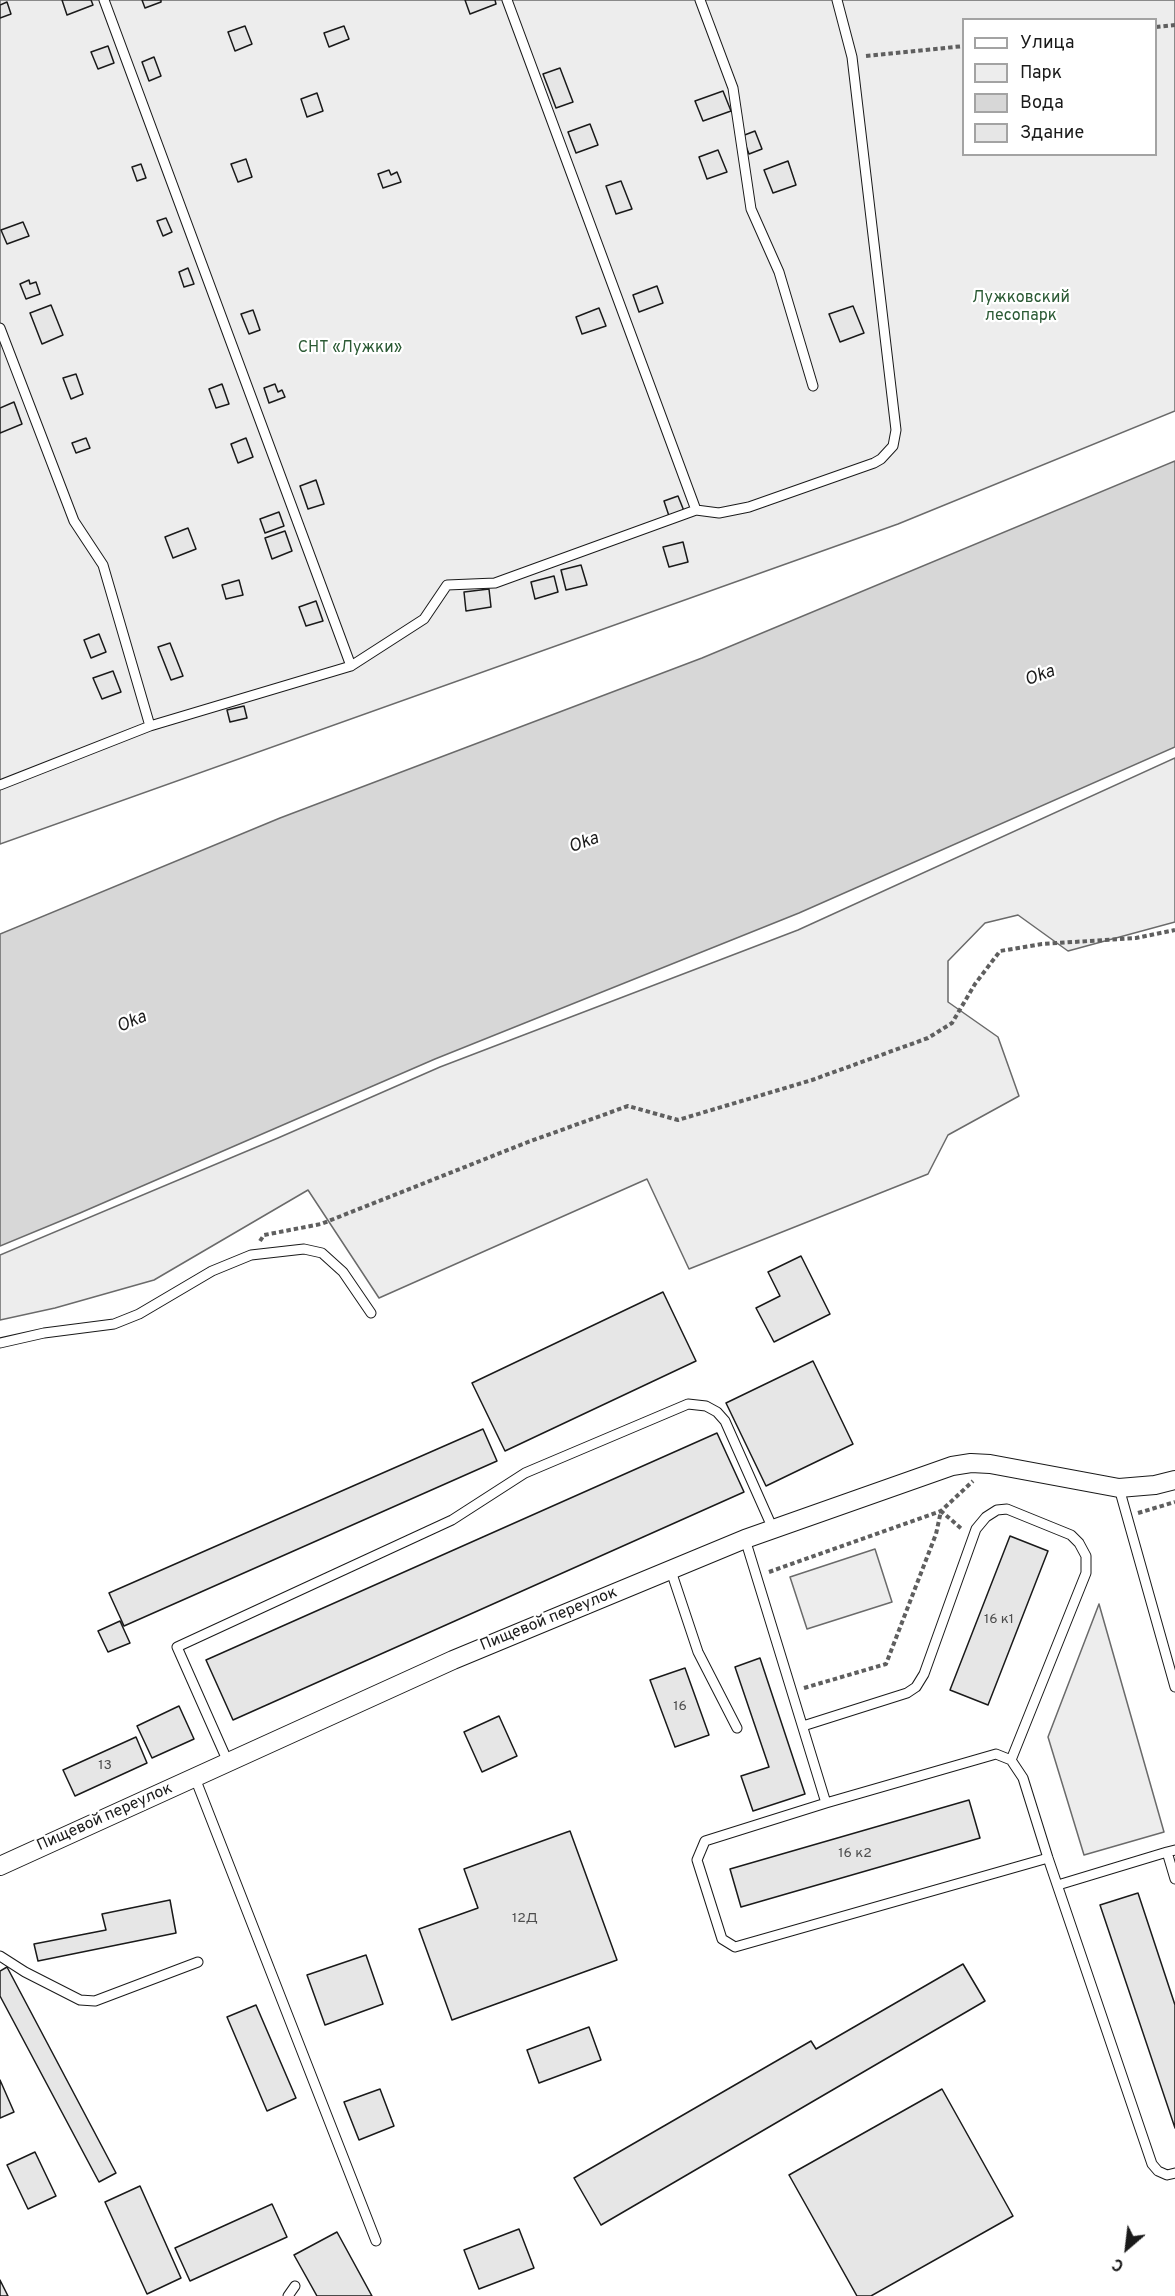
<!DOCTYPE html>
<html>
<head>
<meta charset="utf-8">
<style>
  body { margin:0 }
  #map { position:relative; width:1175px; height:2296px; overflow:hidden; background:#fff; font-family:Overpass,sans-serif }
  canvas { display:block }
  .legend { position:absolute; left:962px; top:18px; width:195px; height:138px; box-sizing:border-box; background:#fff; border:2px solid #a3a3a3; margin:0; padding:8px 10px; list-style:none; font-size:18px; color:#1a1a1a }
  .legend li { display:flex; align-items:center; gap:12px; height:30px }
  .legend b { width:30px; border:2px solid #a3a3a3 }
  .north { position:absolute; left:1097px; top:2218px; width:60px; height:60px; -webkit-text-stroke:4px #fff; paint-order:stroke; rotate:208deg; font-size:16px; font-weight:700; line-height:24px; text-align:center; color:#1a1a1a }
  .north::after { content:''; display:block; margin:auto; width:21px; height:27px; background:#1a1a1a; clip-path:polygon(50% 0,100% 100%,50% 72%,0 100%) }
</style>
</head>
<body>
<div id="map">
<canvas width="1175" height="2296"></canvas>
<ul class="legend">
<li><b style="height:8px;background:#fff"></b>Улица</li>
<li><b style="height:16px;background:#ededed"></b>Парк</li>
<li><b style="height:16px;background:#d7d7d7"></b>Вода</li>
<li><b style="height:16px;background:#e6e6e6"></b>Здание</li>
</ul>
<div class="north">С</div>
</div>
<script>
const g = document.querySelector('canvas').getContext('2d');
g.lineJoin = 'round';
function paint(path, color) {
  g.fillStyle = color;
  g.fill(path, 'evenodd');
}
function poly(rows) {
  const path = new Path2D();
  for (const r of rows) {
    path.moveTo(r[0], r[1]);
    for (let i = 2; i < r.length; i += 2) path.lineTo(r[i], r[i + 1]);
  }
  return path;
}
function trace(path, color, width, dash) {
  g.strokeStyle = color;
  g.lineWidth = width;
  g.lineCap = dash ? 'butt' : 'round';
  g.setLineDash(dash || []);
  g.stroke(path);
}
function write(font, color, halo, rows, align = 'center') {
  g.font = font + ' Overpass,sans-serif';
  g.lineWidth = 4.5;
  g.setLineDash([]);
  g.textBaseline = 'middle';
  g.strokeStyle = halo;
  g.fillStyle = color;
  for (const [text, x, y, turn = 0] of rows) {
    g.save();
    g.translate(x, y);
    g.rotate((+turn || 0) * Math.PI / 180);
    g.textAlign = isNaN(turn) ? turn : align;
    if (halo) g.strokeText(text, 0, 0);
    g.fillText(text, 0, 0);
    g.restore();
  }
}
const green = poly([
  [0,0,1175,0,1175,411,898,524,0,844,0,0],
  [964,20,1156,20,1156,154,964,154,964,20],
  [1175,758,1175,922,1068,951,1018,915,985,923,948,961,948,1002,998,1037,1019,1096,948,1135,928,1174,689,1269,647,1179,379,1298,308,1190,154,1280,55,1308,0,1320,0,1255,278,1138,440,1067,798,930,1175,758],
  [875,1549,892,1602,807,1629,790,1577,875,1549],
  [1099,1604,1164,1832,1084,1855,1048,1737,1099,1604]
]);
paint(green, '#ededed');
trace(green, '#6a6a6a', 1.5);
const water = poly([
  [1175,461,1175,747,799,913,435,1059,80,1213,0,1246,0,934,280,818,702,658,1175,461]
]);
paint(water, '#d7d7d7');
trace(water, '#6a6a6a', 1.5);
const building = poly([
  [62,0,91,0,93,5,67,15,62,0],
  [142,0,161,0,161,2,145,8,142,0],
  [465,0,495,0,496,4,470,14,465,0],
  [7,2,11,14,0,18,0,5,7,2],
  [245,26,252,44,235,51,228,32,245,26],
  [344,26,349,39,329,47,324,33,344,26],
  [108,46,114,63,98,69,91,52,108,46],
  [154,57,161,76,149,81,142,62,154,57],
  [560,68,573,102,556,108,543,74,560,68],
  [723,91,731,111,703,121,695,101,723,91],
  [317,93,323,111,307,117,301,99,317,93],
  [590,124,598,145,576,153,568,132,590,124],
  [755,131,762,149,749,154,742,136,755,131],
  [718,150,727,172,707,179,699,157,718,150],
  [246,159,252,177,238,182,231,164,246,159],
  [788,161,796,185,773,193,764,170,788,161],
  [141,164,146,178,137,181,132,167,141,164],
  [389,170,391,175,397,172,401,182,383,188,378,174,389,170],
  [621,181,632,209,616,214,606,186,621,181],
  [166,218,172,232,163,236,157,221,166,218],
  [23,222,29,236,7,244,1,230,23,222],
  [188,268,194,284,184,287,179,272,188,268],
  [29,280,30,284,36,282,40,294,26,299,20,284,29,280],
  [657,286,663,303,639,312,633,295,657,286],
  [51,305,63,335,42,344,30,313,51,305],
  [853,306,864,333,840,342,829,314,853,306],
  [599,308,606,326,582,334,576,317,599,308],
  [253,310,260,330,249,334,241,314,253,310],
  [76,374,83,394,71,399,63,378,76,374],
  [222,384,229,404,216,408,209,389,222,384],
  [275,384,278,392,282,390,285,397,269,403,264,388,275,384],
  [14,402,22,424,0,433,0,408,14,402],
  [86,438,90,448,76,453,72,443,86,438],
  [246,438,253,457,238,463,231,444,246,438],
  [316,480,324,504,308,509,300,486,316,480],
  [678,496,684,511,669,516,664,501,678,496],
  [279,512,284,526,265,533,260,519,279,512],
  [188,528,196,549,173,558,165,537,188,528],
  [285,531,292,551,272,559,265,538,285,531],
  [683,542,688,562,669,567,663,547,683,542],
  [581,565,587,585,566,590,561,570,581,565],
  [554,576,558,592,535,599,531,582,554,576],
  [239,580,243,595,226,599,222,585,239,580],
  [489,589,491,607,466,611,464,592,489,589],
  [316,601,323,621,306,626,299,607,316,601],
  [99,634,106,652,91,658,84,640,99,634],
  [170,643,183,676,171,680,158,647,170,643],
  [113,671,121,692,102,699,93,678,113,671],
  [244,706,247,718,230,722,227,710,244,706],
  [801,1256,830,1314,774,1342,756,1308,780,1296,768,1272,801,1256],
  [663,1292,696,1361,505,1451,472,1383,663,1292],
  [813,1361,853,1444,766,1486,726,1403,813,1361],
  [483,1429,497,1461,124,1626,109,1593,483,1429],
  [717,1433,744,1492,233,1720,206,1660,717,1433],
  [1010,1536,1048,1551,988,1705,950,1690,1010,1536],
  [120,1621,130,1643,108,1652,98,1631,120,1621],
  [760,1658,805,1794,753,1811,741,1776,769,1767,735,1667,760,1658],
  [685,1668,709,1735,675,1747,650,1680,685,1668],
  [179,1706,194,1739,152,1758,137,1726,179,1706],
  [499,1716,517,1756,482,1772,464,1732,499,1716],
  [136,1737,147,1763,75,1796,63,1770,136,1737],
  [969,1800,980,1838,741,1907,730,1869,969,1800],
  [570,1831,617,1960,452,2020,419,1929,478,1908,464,1869,570,1831],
  [1138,1893,1175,2005,1175,2128,1100,1905,1138,1893],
  [170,1900,176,1933,38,1961,34,1944,106,1930,102,1914,170,1900],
  [366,1955,383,2004,325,2025,307,1975,366,1955],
  [963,1964,985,2001,601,2225,574,2178,811,2041,816,2049,963,1964],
  [7,1967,116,2173,99,2182,0,1996,0,1971,7,1967],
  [256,2005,296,2098,267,2111,227,2017,256,2005],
  [589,2027,601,2060,539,2083,527,2050,589,2027],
  [0,2080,14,2112,0,2118,0,2080],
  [380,2089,394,2126,359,2140,344,2102,380,2089],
  [942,2089,1013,2216,871,2296,857,2296,789,2175,942,2089],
  [35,2152,56,2196,28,2209,7,2165,35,2152],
  [140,2186,181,2278,147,2294,105,2202,140,2186],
  [272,2204,287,2237,190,2281,175,2248,272,2204],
  [519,2229,534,2268,479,2289,464,2250,519,2229],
  [337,2232,372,2296,317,2296,294,2255,337,2232],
  [0,2280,8,2296,0,2296,0,2280]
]);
paint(building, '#e6e6e6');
trace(building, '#1a1a1a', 1.5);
const service = poly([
  [104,0,351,666],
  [700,0,733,88,751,209,779,272,813,386],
  [0,328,74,521,103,565,150,726],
  [696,510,719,513,749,507,874,463,881,459,893,446,896,430,852,57,837,0],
  [0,785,150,726,351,666,424,619,447,585,495,583,696,510,507,0],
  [0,1343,44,1333,114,1324,139,1314,212,1271,251,1255,304,1249,322,1253,343,1272,371,1313],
  [1119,1488,1175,1687],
  [745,1539,826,1803],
  [671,1571,698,1652,737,1728],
  [803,1726,907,1693,916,1687,924,1674,976,1529,986,1517,997,1510,1007,1509,1071,1535,1079,1543,1086,1556,1086,1573,1011,1760],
  [228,1762,177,1647,452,1520,525,1473,688,1404,706,1406,717,1412,725,1421,773,1529],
  [195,1778,376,2241],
  [1175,1850,1167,1852,1175,1879],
  [1048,1858,735,1947,722,1939,697,1860,705,1841,826,1803,996,1754,1011,1760,1023,1778,1048,1858,1152,2164,1158,2171,1167,2175,1175,2173],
  [1058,1885,1167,1852],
  [0,1956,25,1972,80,2000,95,2001,198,1962],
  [288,2296,295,2286]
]);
const minor = poly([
  [0,1866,453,1660,745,1539,952,1466,971,1463,990,1464,1119,1488,1155,1485,1175,1480]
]);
trace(service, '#1a1a1a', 11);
trace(minor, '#1a1a1a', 20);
trace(poly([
  [1156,27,1175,25],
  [866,56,964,46],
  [260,1241,264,1235,321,1224,528,1142,628,1106,678,1120,812,1080,928,1038,952,1023,975,984,1000,951,1042,944,1136,938,1175,930],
  [1138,1513,1175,1502],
  [769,1572,941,1511,973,1481],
  [804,1688,886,1664,936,1534,941,1511,963,1530]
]), '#5f5f5f', 4, [4.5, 3]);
trace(service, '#fff', 9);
trace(minor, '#fff', 18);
write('14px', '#4d4d4d', null, [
  ["16 к1",999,1620],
  ["16",680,1707],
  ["13",105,1766],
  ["16 к2",855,1854],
  ["12Д",525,1919]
]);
write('16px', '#2b5a34', '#fff', [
  ["Лужковский",1021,299],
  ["лесопарк",1021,317],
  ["СНТ «Лужки»",350,349]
]);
write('16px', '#1a1a1a', '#fff', [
  ["Пищевой переулок",549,1620,-22],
  ["Пищевой переулок",105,1818,-24]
]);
write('italic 18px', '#1a1a1a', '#fff', [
  ["Oka",1040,677,-20],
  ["Oka",584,844,-20],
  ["Oka",132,1023,-23]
]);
</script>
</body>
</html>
